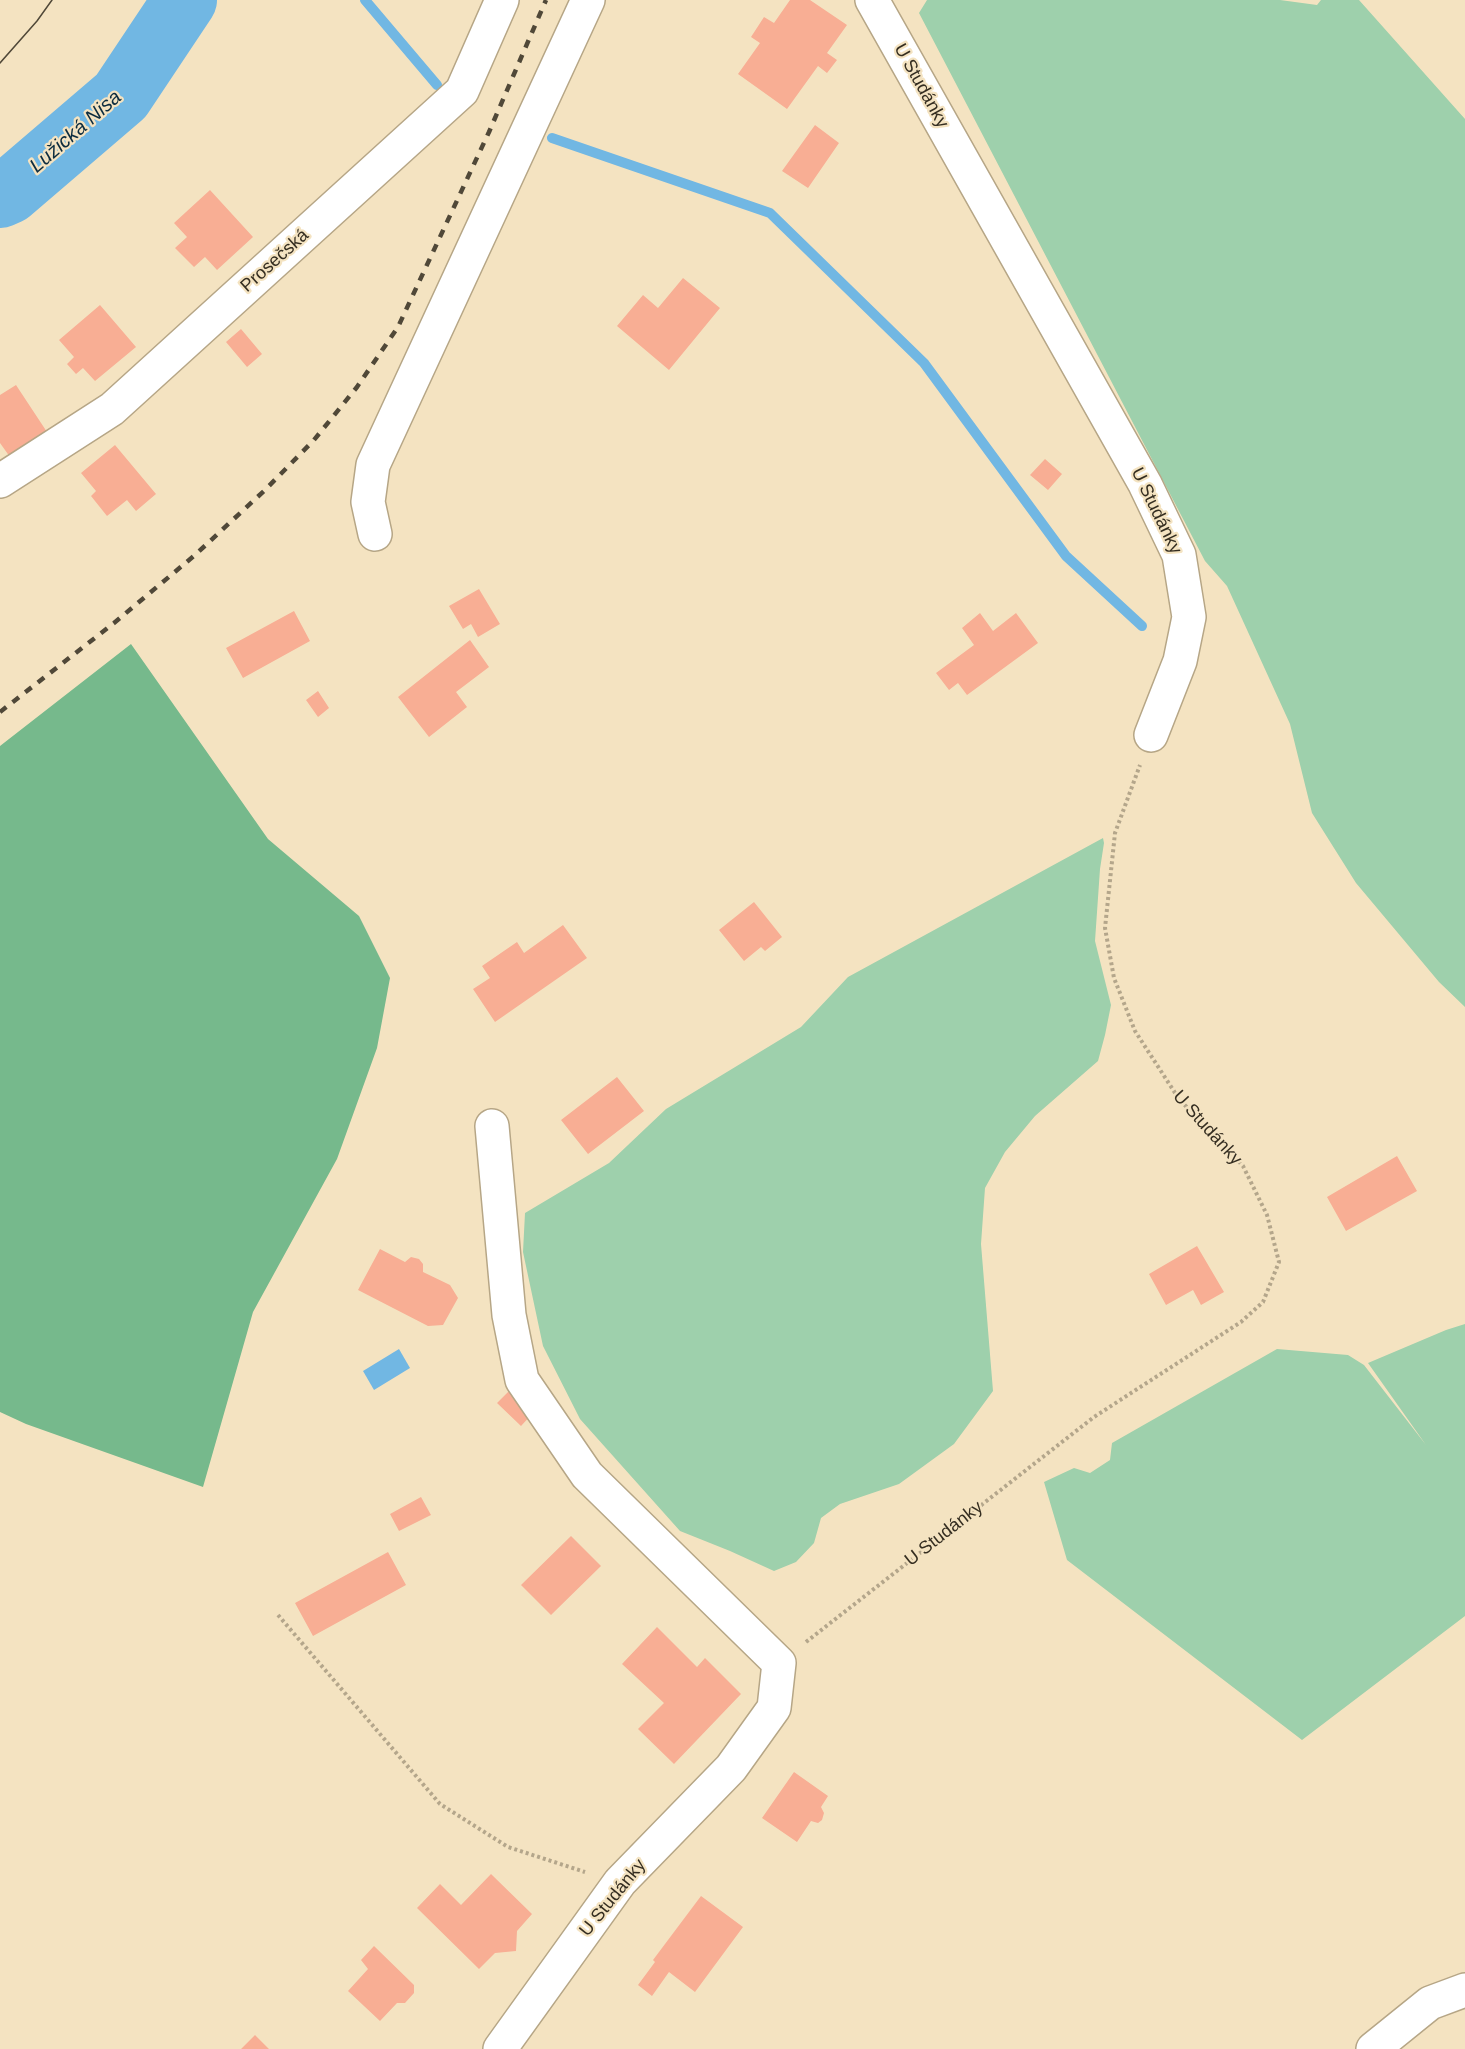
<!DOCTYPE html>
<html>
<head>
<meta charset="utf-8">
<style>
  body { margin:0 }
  canvas { display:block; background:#f4e3c1 }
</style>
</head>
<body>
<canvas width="1465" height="2049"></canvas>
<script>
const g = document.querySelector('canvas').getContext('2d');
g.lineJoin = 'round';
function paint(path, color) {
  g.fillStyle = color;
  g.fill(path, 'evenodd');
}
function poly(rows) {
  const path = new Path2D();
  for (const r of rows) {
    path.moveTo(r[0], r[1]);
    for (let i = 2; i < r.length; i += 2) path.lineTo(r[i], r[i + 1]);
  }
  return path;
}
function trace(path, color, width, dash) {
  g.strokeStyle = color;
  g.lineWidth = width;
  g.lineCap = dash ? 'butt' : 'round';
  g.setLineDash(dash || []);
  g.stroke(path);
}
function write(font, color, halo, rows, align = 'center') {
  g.font = font + ' Helvetica,sans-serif';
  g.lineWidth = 4.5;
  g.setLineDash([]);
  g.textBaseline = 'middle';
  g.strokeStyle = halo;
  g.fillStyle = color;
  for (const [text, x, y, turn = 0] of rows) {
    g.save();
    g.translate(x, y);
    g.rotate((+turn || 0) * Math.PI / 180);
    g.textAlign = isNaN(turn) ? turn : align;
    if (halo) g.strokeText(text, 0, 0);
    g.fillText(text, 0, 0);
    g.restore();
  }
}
paint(poly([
  [927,0,1280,0,1317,5,1321,0,1359,0,1465,119,1465,1007,1439,982,1356,883,1312,813,1290,724,1227,586,1205,561,919,13],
  [1103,838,1104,843,1100,869,1095,941,1111,1005,1105,1035,1098,1061,1035,1116,1005,1152,985,1188,981,1244,993,1391,954,1444,899,1484,840,1504,821,1518,814,1543,796,1562,774,1571,730,1551,680,1531,580,1419,543,1346,523,1252,525,1213,609,1163,666,1109,801,1027,848,977],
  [1465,1324,1465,1616,1302,1740,1067,1560,1044,1482,1074,1468,1090,1473,1110,1460,1112,1443,1277,1349,1348,1355,1364,1365,1426,1445,1368,1363,1446,1330]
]), '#9ed0ac');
paint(poly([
  [131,644,268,839,359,916,390,978,377,1048,337,1159,253,1312,203,1487,26,1424,0,1412,0,746]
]), '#76b98c');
paint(poly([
  [399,1349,410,1368,374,1390,363,1371]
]), '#71b7e3');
trace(poly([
  [365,0,437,85],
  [552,138,770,213,924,363,1066,556,1142,626]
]), '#71b7e3', 10);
trace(poly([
  [0,196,9,192,121,96,185,0]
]), '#71b7e3', 64);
paint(poly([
  [790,0,810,0,847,25,827,53,837,60,827,73,818,66,787,109,738,74,760,43,751,37,764,17,774,23],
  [815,125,839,143,808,188,782,171],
  [210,190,253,237,217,270,205,257,194,267,175,248,187,237,174,223],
  [683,278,720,308,669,370,617,326,643,295,658,308],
  [100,305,136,347,95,381,83,368,76,374,67,364,74,357,59,340],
  [241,329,262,354,247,367,226,342],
  [16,385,47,432,10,457,0,443,0,395],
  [115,445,156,494,136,511,127,500,107,516,91,496,96,491,81,473],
  [1045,459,1062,474,1048,490,1030,475],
  [479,589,500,624,478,637,471,624,463,629,449,606],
  [294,611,310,641,243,678,226,648],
  [980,613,993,631,1016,613,1038,643,967,695,958,683,949,690,936,673,974,645,962,628],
  [470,640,489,667,456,692,467,707,429,737,398,697],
  [318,691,329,708,318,717,306,700],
  [754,902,782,937,765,951,761,947,744,961,719,930],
  [563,925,587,958,495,1022,473,989,490,978,482,966,517,942,524,953],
  [617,1077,644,1111,588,1154,561,1120],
  [1397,1156,1417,1191,1346,1231,1327,1197],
  [1197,1246,1224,1292,1201,1305,1193,1290,1166,1305,1149,1274],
  [380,1249,405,1262,411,1257,419,1259,423,1264,423,1272,450,1285,458,1298,443,1325,428,1326,358,1290],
  [510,1390,533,1413,521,1426,497,1403],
  [421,1497,431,1515,399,1531,390,1514],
  [571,1536,601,1566,551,1615,521,1585],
  [388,1552,406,1585,313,1636,295,1603],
  [657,1627,697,1667,705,1658,741,1694,674,1764,638,1729,664,1703,622,1664],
  [794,1772,828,1796,821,1807,824,1813,822,1820,818,1823,811,1821,797,1842,762,1818],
  [491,1874,532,1914,517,1931,516,1951,495,1953,479,1969,417,1908,440,1884,461,1905],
  [701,1896,743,1927,695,1992,669,1972,652,1996,638,1985,655,1962,653,1960],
  [374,1946,414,1985,414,1993,405,2003,397,2003,380,2021,348,1991,368,1969,361,1960],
  [255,2035,269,2049,241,2049]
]), '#f8ae94');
const minor = poly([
  [872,0,1145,484,1179,555,1189,617,1180,661,1151,735],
  [0,481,112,409,462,91,502,0],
  [375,534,368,502,373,465,588,0],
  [492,1126,509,1315,522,1380,587,1475,779,1663,774,1708,731,1768,620,1882,500,2049],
  [1373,2049,1430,2003,1465,1990]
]);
trace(minor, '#b6a686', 36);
trace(poly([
  [278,1615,440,1804,508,1847,585,1872],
  [806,1642,1094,1417,1241,1322,1263,1302,1279,1262,1267,1215,1243,1166,1179,1099,1135,1031,1114,978,1105,928,1115,833,1140,765]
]), '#b4a68b', 4, [3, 3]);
trace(minor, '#fff', 33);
trace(poly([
  [0,63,37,21,52,0]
]), '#504838', 1.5);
trace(poly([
  [0,712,114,623,195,555,265,490,314,440,357,387,398,327,489,132,546,0]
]), '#504838', 4.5, [8, 8]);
write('18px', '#352e21', '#f4e3c1', [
  ["U Studánky",921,86,61],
  ["Prosečská",275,261,-42],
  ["U Studánky",1156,511,64],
  ["U Studánky",1207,1128,48],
  ["U Studánky",944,1534,-38],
  ["U Studánky",613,1898,-51]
]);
write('italic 20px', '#0c2c3f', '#f4e3c1', [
  ["Lužická Nisa",76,132,-41]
]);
</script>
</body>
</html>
